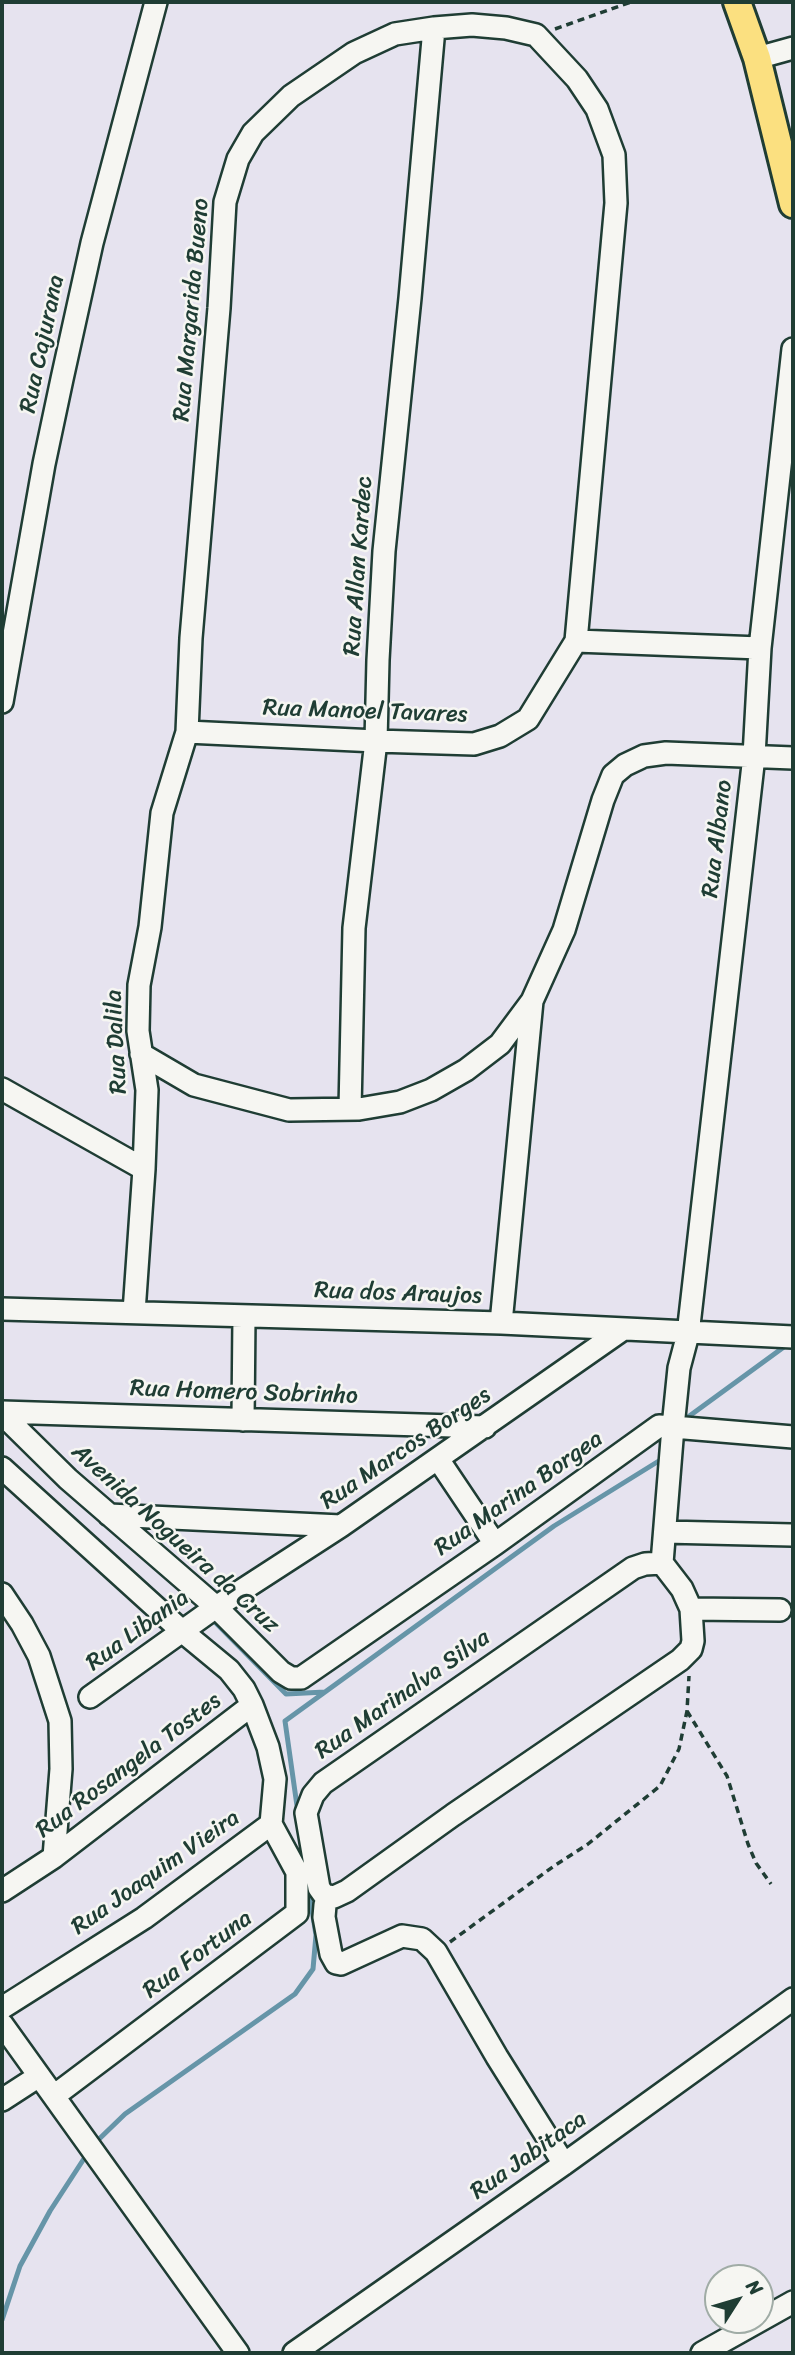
<!DOCTYPE html>
<html>
<head>
<meta charset="utf-8">
<style>
  body { margin:0 }
  #map { position:relative; width:795px; height:2355px; overflow:hidden; background:#e6e3ef; font-family:Sriracha,sans-serif }
  canvas { display:block }
  .frame { position:absolute; inset:0; border:4px solid #1f3d34; pointer-events:none }
  .north { position:absolute; left:704px; top:2264px; width:70px; height:70px; box-sizing:border-box; background:#f6f6f2; border:2px solid #a0aca6; border-radius:50%; rotate:53deg; font-size:19px; font-weight:700; line-height:28px; text-align:center; color:#1f3d34 }
  .north::after { content:''; display:block; margin:auto; width:24px; height:32px; background:#1f3d34; clip-path:polygon(50% 0,100% 100%,50% 72%,0 100%) }
</style>
</head>
<body>
<div id="map">
<canvas width="795" height="2355"></canvas>
<div class="frame"></div>
<div class="north">N</div>
</div>
<script>
const g = document.querySelector('canvas').getContext('2d');
g.lineJoin = 'round';
function poly(rows) {
  const path = new Path2D();
  for (const r of rows) {
    path.moveTo(r[0], r[1]);
    for (let i = 2; i < r.length; i += 2) path.lineTo(r[i], r[i + 1]);
  }
  return path;
}
function trace(path, color, width, dash) {
  g.strokeStyle = color;
  g.lineWidth = width;
  g.lineCap = dash ? 'butt' : 'round';
  g.setLineDash(dash || []);
  g.stroke(path);
}
function write(font, color, halo, rows, align = 'center') {
  g.font = font + ' Sriracha,sans-serif';
  g.lineWidth = 5;
  g.setLineDash([]);
  g.textBaseline = 'middle';
  g.strokeStyle = halo;
  g.fillStyle = color;
  for (const [text, x, y, turn = 0] of rows) {
    g.save();
    g.translate(x, y);
    g.rotate((+turn || 0) * Math.PI / 180);
    g.textAlign = isNaN(turn) ? turn : align;
    if (halo) g.strokeText(text, 0, 0);
    g.fillText(text, 0, 0);
    g.restore();
  }
}
trace(poly([
  [685,1423,688,1417,788,1344],
  [210,1617,286,1694,325,1692],
  [298,1813,285,1721,554,1526,662,1459,664,1455],
  [95,2143,125,2114,295,1994,313,1969,316,1935,308,1885],
  [2,2320,20,2266,50,2211,87,2154]
]), '#6695a8', 5);
const minor = poly([
  [757,58,793,48],
  [576,641,760,648],
  [2,702,44,464,62,379,92,243,156,2],
  [141,1054,194,1085,289,1110,359,1109,400,1102,431,1090,466,1070,500,1044,532,1001,564,930,603,800,613,775,625,765,644,756,666,753,793,758],
  [2,1089,144,1169],
  [350,1109,354,928,376,741,378,660,384,551,410,298,434,28],
  [2,1309,501,1323,793,1337],
  [134,1312,144,1169,147,1090,138,1031,139,985,150,927,162,813,187,732,191,638,219,308,225,202,238,159,253,133,291,96,354,53,395,34,434,28,472,25,506,28,536,35,577,79,597,109,614,155,616,203,576,641,528,719,500,736,474,744,376,741,187,732],
  [501,1323,532,1001],
  [2,1412,485,1427],
  [2,1414,68,1479,216,1607,281,1672,291,1678,301,1678,495,1544,659,1426,673,1427,679,1368,688,1334,754,756,760,648,793,349],
  [243,1420,244,1316],
  [438,1459,495,1544],
  [2,1468,183,1632,229,1670,244,1689,252,1705,268,1747,275,1779,271,1824,144,1918,2,2008],
  [109,1515,341,1526],
  [665,1532,792,1535],
  [662,1563,682,1589,691,1609,693,1641,691,1649,680,1660,453,1815,347,1891,334,1897,324,1895,319,1888,306,1813,313,1795,323,1783,633,1568,645,1564,662,1563],
  [662,1563,673,1427,793,1437],
  [2,1594,22,1624,39,1656,60,1721,61,1769,54,1857],
  [691,1609,780,1610],
  [90,1697,216,1607,341,1526,622,1330],
  [2,1891,54,1857,252,1705],
  [329,1897,325,1905,324,1917,331,1954,336,1963,341,1964,402,1936,422,1939,436,1952,497,2057,564,2164],
  [2,2024,238,2353],
  [54,2096,297,1913,297,1872,271,1824],
  [2,2100,39,2076],
  [294,2353,564,2164,793,1999],
  [702,2353,793,2302]
]);
const major = poly([
  [737,2,757,58,793,204]
]);
trace(minor, '#1f3d34', 26);
trace(major, '#1f3d34', 32);
trace(poly([
  [555,29,631,2],
  [687,1711,727,1776,748,1844,756,1863,771,1884],
  [450,1942,554,1866,588,1844,660,1786,679,1749,687,1711,689,1676]
]), '#1f3d34', 3.5, [7, 5]);
trace(minor, '#f6f6f2', 21);
trace(major, '#fbe080', 26);
write('24px', '#1f3d34', '#f6f6f2', [
  ["Rua Margarida Bueno",192,310,-85],
  ["Rua Cajurana",43,344,-78],
  ["Rua Allan Kardec",359,566,-86],
  ["Rua Manoel Tavares",365,712,2],
  ["Rua Albano",718,839,-83],
  ["Rua Dalila",117,1042,-93],
  ["Rua dos Araujos",398,1294,2],
  ["Rua Homero Sobrinho",244,1393,2],
  ["Rua Marcos Borges",406,1449,-34],
  ["Rua Marina Borgea",519,1494,-35],
  ["Avenida Nogueira da Cruz",175,1539,42],
  ["Rua Libania",138,1631,-36],
  ["Rua Marinalva Silva",403,1695,-35],
  ["Rua Rosangela Tostes",129,1766,-37],
  ["Rua Joaquim Vieira",156,1873,-35],
  ["Rua Fortuna",198,1955,-37],
  ["Rua Jabitaca",529,2156,-35]
]);
</script>
</body>
</html>
